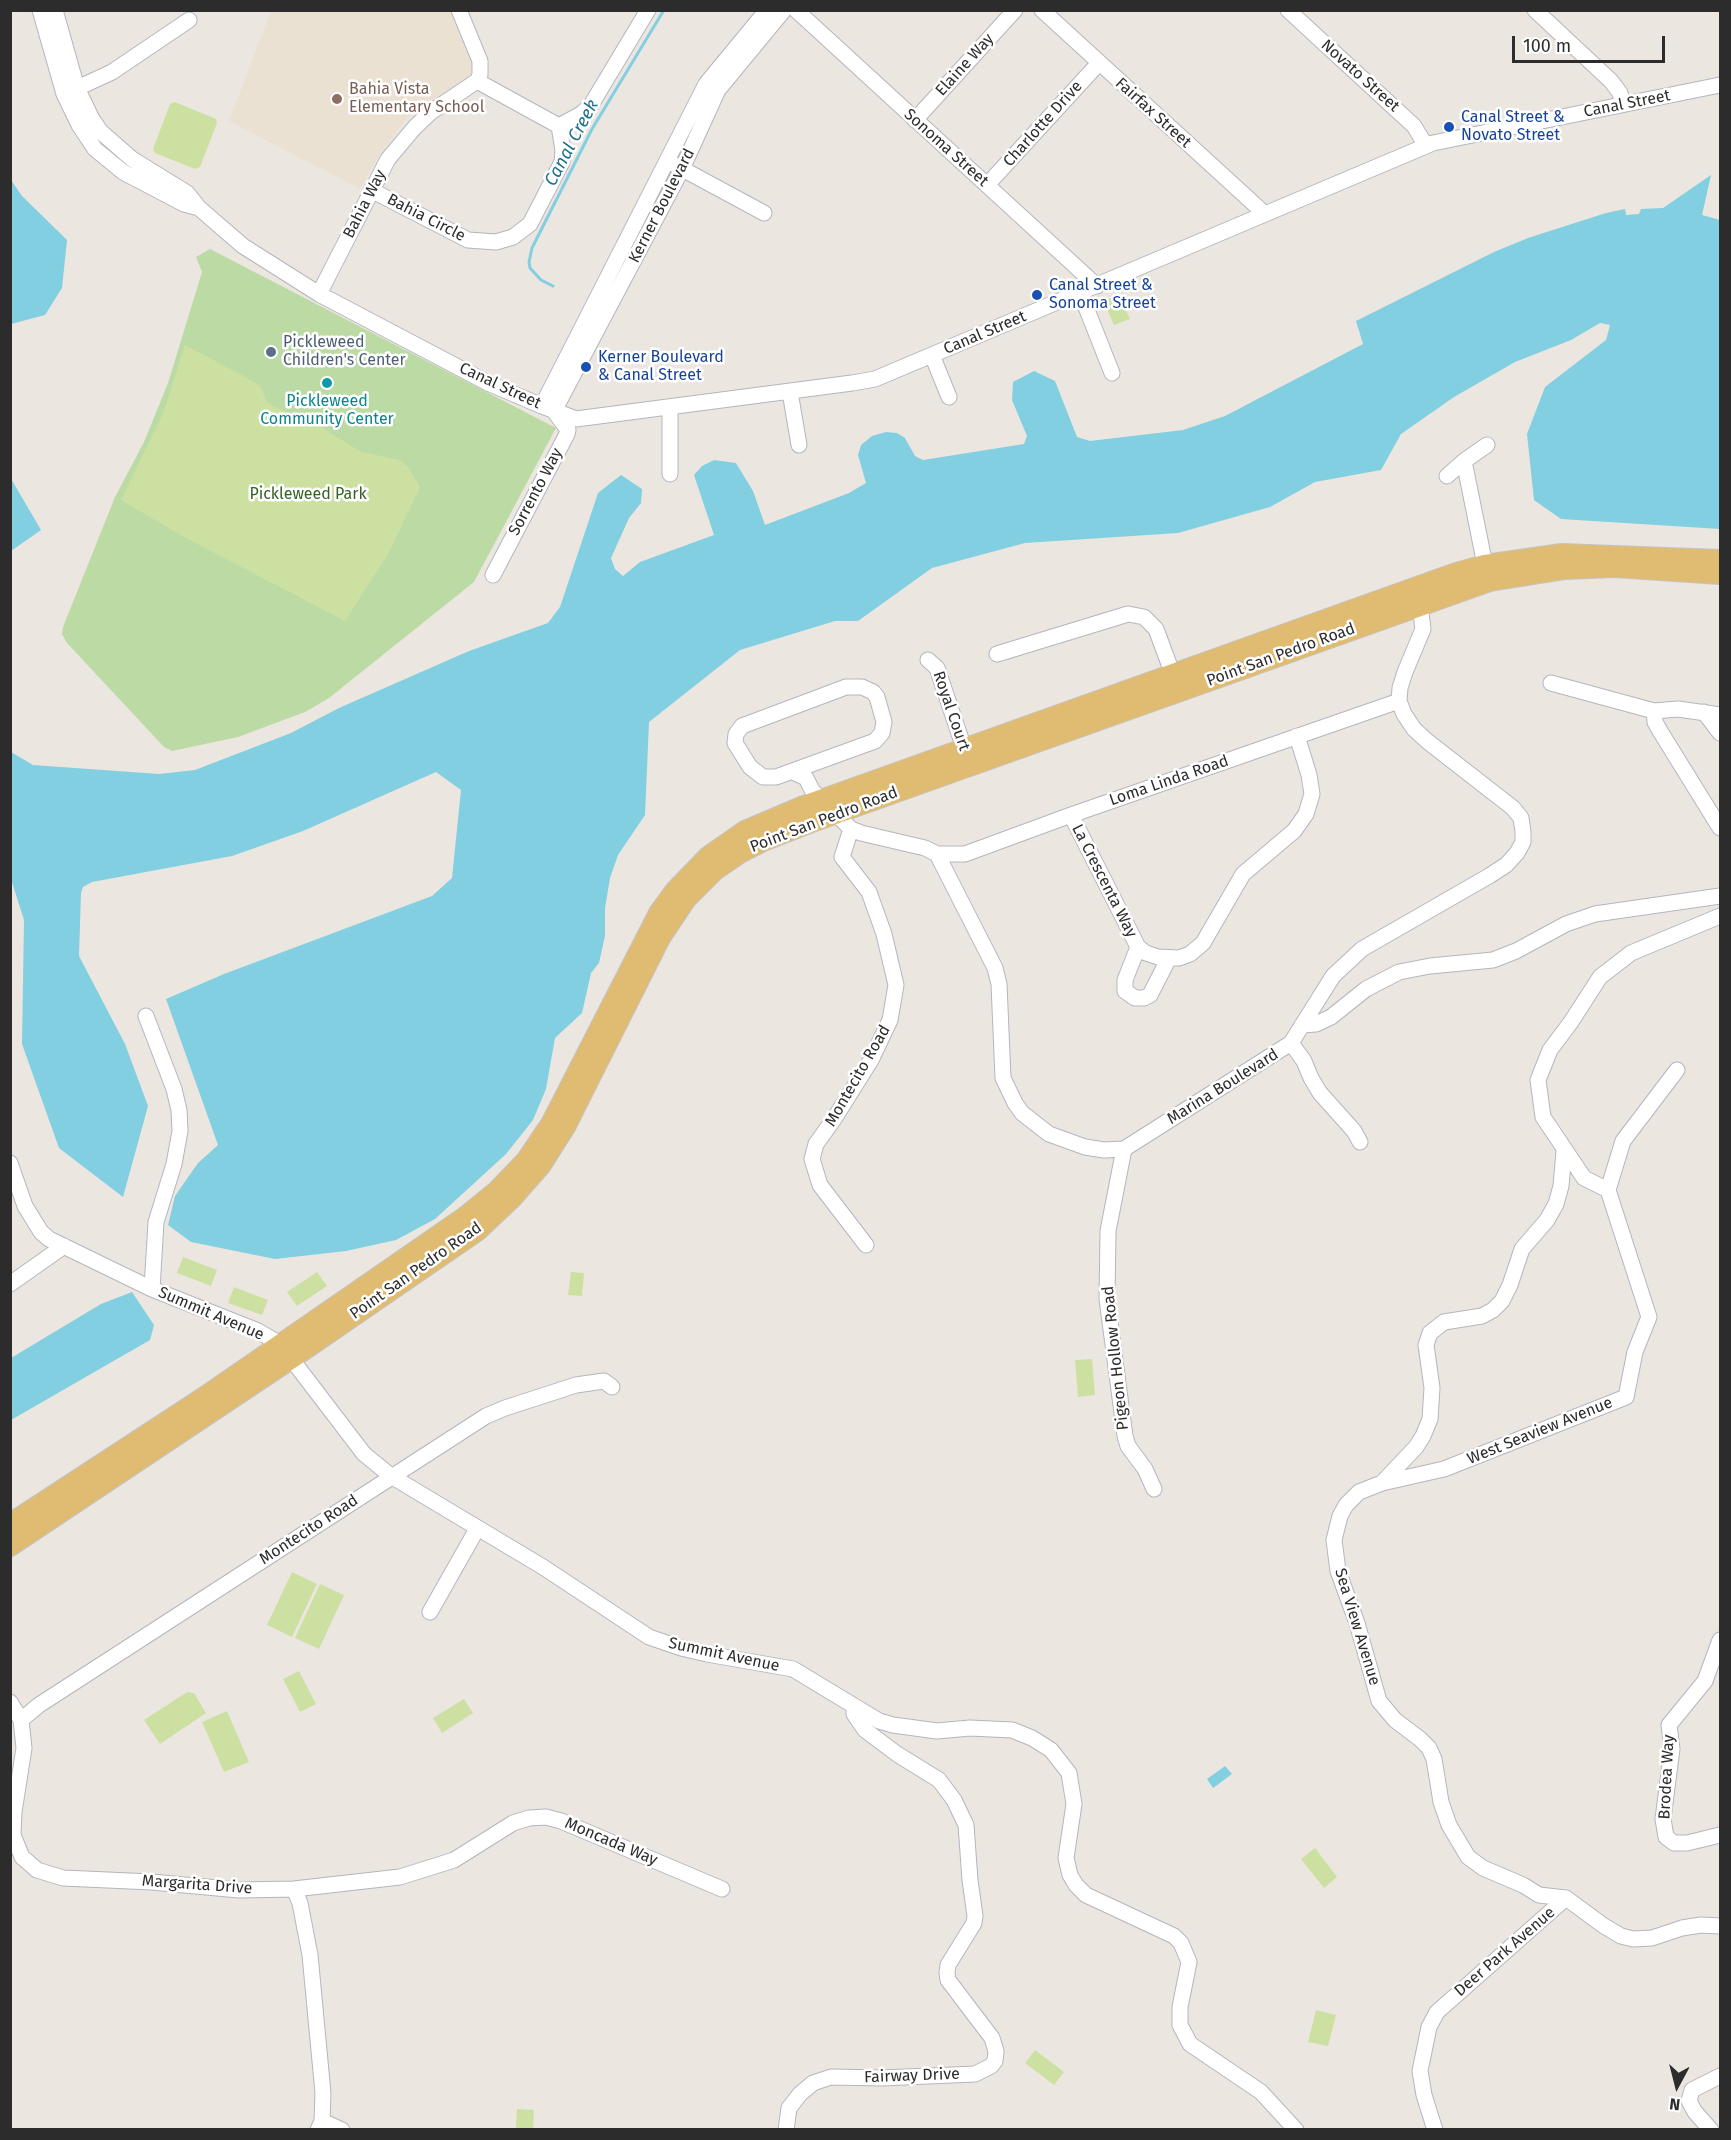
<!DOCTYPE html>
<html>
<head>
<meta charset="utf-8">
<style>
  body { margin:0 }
  #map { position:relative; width:1731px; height:2140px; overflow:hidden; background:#ece6e0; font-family:"Fira Sans",sans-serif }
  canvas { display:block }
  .frame { position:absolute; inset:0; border:12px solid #2c2c2c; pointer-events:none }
  .north { position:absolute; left:1647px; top:2056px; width:60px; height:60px; -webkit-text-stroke:4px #fff; paint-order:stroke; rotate:187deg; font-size:16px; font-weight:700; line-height:24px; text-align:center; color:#2c2c2c }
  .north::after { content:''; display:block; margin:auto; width:21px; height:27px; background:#2c2c2c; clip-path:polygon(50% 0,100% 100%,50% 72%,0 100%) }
  .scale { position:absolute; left:1512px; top:36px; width:153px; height:27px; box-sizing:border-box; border:3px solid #2c2c2c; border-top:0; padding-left:8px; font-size:18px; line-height:21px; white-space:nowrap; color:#2c2c2c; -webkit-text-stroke:4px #fff; paint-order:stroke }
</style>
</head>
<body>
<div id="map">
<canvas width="1731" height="2140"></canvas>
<div class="frame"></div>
<div class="north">N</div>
<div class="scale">100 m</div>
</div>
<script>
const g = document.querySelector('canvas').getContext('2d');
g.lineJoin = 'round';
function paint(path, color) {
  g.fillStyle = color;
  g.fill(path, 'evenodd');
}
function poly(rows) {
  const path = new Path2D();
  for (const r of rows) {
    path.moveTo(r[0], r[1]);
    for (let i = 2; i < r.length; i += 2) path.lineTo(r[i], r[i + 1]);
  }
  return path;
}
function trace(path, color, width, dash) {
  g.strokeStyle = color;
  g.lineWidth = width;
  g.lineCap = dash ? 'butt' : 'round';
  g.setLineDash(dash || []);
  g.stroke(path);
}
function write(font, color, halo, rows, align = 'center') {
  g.font = font + ' "Fira Sans",sans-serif';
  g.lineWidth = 5;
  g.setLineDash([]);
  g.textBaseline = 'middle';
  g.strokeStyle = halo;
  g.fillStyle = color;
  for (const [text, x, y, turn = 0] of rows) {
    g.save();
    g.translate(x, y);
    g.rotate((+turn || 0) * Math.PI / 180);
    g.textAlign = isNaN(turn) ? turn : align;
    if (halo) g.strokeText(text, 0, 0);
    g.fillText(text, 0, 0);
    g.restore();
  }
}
paint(poly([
  [271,11,450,11,474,70,464,81,408,117,379,155,360,189,229,121]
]), '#ebe1d2');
paint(poly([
  [210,249,556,428,474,582,329,698,305,712,238,737,172,751,164,747,67,643,62,634,63,627,115,497,144,442,168,383,202,272,196,257]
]), '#bcdba4');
paint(poly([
  [175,102,216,119,217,123,200,167,195,169,155,153,153,149,170,104],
  [1119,295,1130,319,1114,325,1103,301],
  [185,345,249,379,260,386,267,402,273,406,320,426,361,452,400,460,408,467,420,487,388,554,345,621,186,538,121,500,164,411],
  [183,1257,217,1270,211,1286,177,1273],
  [317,1272,327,1286,297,1306,287,1292],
  [571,1272,584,1273,582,1296,568,1295],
  [234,1287,268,1300,262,1315,228,1303],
  [1092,1359,1095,1395,1078,1397,1075,1360],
  [292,1572,317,1584,292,1637,267,1625],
  [320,1584,344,1595,319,1649,295,1638],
  [299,1671,316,1704,300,1712,283,1679],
  [187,1692,194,1693,206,1713,160,1744,144,1720],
  [464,1699,473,1713,442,1733,433,1718],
  [227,1711,249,1762,224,1772,202,1722],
  [1315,1848,1337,1877,1324,1888,1301,1859],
  [1316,2010,1336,2015,1328,2046,1308,2042],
  [1035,2050,1064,2072,1054,2085,1025,2063],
  [517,2109,534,2110,533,2129,516,2129]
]), '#cce1a1');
paint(poly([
  [1711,175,1702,215,1720,220,1720,529,1561,519,1534,500,1527,434,1545,387,1606,340,1610,325,1600,323,1571,340,1515,362,1454,397,1401,434,1381,470,1315,482,1270,507,1178,533,1025,543,932,568,858,621,835,621,740,650,649,722,645,815,618,855,610,878,605,908,605,936,599,963,591,973,582,1013,555,1038,546,1089,533,1120,506,1154,435,1219,396,1240,346,1251,275,1259,191,1242,168,1225,175,1196,198,1163,218,1145,166,999,224,974,432,896,452,878,461,790,436,772,303,831,232,856,92,882,83,887,81,893,79,956,125,1044,148,1106,123,1197,59,1148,22,1044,24,920,11,879,11,752,33,765,159,774,195,770,291,733,339,708,469,651,548,623,560,607,598,493,621,475,642,489,641,503,629,518,611,558,615,569,623,576,640,562,714,535,694,475,702,466,714,460,736,463,753,491,765,525,849,493,866,483,858,455,861,445,872,436,886,432,897,433,905,438,915,456,923,460,1024,444,1027,436,1012,400,1013,382,1034,371,1055,381,1077,437,1090,441,1183,430,1225,416,1363,344,1356,321,1494,252,1528,238,1606,213,1625,209,1626,215,1639,214,1641,209,1663,208],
  [11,180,22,196,67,240,62,288,45,315,11,324],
  [10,477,41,530,11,551,10,551],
  [132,1292,154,1325,150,1340,11,1420,11,1358,101,1304],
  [1225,1766,1232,1774,1213,1788,1207,1779]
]), '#81cfe0');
trace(poly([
  [553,286,541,280,530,268,529,262,532,248,592,129,664,10]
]), '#81cfe0', 3);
const minor = poly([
  [40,10,64,94,79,125,95,149,123,172,184,204,199,208],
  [55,10,77,88,92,119,101,132,132,159,187,193,199,208,243,246,319,294,488,383,542,406,576,419,852,383,875,379,1433,143,1720,85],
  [796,10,1097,286],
  [1042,10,1265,214],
  [1288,10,1414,126,1426,146],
  [1535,10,1611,81,1620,93,1623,104],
  [69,92,112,72,189,20],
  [915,120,1015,10],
  [559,126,581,114,591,105,648,10],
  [675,165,764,213],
  [987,185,1099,63],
  [371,190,468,240,496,242,513,237,530,224,562,162,563,150,559,126,477,81],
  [1080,292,1112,373],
  [319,294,388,159,415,127,431,112,477,81,480,75,480,61,459,10],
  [932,355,949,397],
  [790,392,799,445],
  [542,406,706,84,767,10],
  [670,407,670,474],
  [554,411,682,169,718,90,784,10],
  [1464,461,1485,565],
  [1447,476,1464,461,1487,445],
  [493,575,567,434,568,430,554,411],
  [997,654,1128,614,1144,617,1156,629,1176,683],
  [928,660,937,668,967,757],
  [1551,683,1654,711,1678,709,1720,715],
  [846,687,862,687,873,692,877,697,884,722,882,733,875,741,776,777,763,777,750,767,735,743,736,734,742,726,846,687],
  [1654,711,1655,722,1660,731,1720,828],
  [1704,712,1720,733],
  [793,772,806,778,812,790,851,829,861,833,925,848,937,854,995,968,999,984,1003,1078,1015,1103,1022,1113,1049,1134,1085,1147,1104,1150,1124,1149,1291,1043,1333,976,1362,949,1489,876,1506,865,1517,853,1523,842,1523,832,1521,818,1513,808,1427,741,1414,729,1404,714,1399,701,1400,688,1405,672,1423,629,1420,605,1417,597],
  [1071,815,1138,947,1146,953,1158,957,1179,958,1190,954,1203,943,1243,874,1294,831,1306,814,1312,794,1309,775,1297,736],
  [851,829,842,857,869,892,884,934,896,985,890,1020,871,1060,834,1119,816,1144,812,1159,820,1185,866,1245],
  [937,854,965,854,1071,815,1399,701],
  [1138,947,1125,980,1125,991,1135,998,1144,998,1150,995,1169,958],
  [146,1016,174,1089,179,1110,180,1131,174,1164,156,1222,152,1289],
  [1302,1025,1316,1024,1331,1017,1366,989,1399,972,1430,966,1493,960,1516,951,1566,924,1595,914,1720,896],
  [1291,1043,1304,1061,1311,1078,1320,1093,1354,1131,1360,1142],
  [1124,1149,1108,1231,1107,1299,1125,1436,1128,1446,1145,1469,1154,1489],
  [1564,1151,1561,1186,1556,1204,1547,1220,1522,1249,1510,1285,1502,1301,1493,1310,1482,1316,1444,1322,1430,1333,1426,1345,1432,1388,1430,1419,1423,1436,1416,1447,1382,1483,1359,1492,1346,1505,1340,1516,1334,1540,1338,1571,1357,1623,1379,1701,1395,1720,1420,1739,1429,1748,1434,1759,1441,1802,1449,1825,1468,1857,1483,1868,1523,1885,1539,1895,1566,1898],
  [10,1163,25,1206,41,1232,49,1239,152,1289,258,1331,280,1344,364,1454,391,1476,543,1567,649,1637,681,1648,707,1654,793,1669,879,1721,893,1725,937,1731,970,1728,1012,1730,1032,1738,1051,1750,1069,1773,1074,1804,1066,1858,1070,1875,1076,1885,1086,1895,1174,1936,1181,1943,1189,1962,1180,2007,1180,2025,1190,2044,1261,2092,1296,2130],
  [1608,1190,1584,1178,1543,1117,1538,1080,1550,1050,1571,1022,1600,977,1631,953,1720,916],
  [1608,1190,1623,1141,1677,1070],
  [10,1284,64,1246],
  [1382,1483,1444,1469,1626,1397,1635,1352,1649,1317,1608,1190],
  [430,1612,477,1529],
  [1720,1640,1705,1681,1669,1725,1672,1749,1663,1819,1666,1837,1674,1843,1687,1843,1720,1835],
  [10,1702,21,1720,24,1748,14,1812,13,1835,22,1857,37,1870,63,1878,152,1882,239,1890,294,1889,400,1877,454,1860,513,1823,529,1818,546,1817,561,1821,722,1889],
  [21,1720,39,1705,486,1416,505,1408,576,1385,604,1381,612,1387],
  [294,1889,300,1903,310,1955,323,2093,322,2121,318,2130],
  [322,2121,342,2130],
  [786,2130,789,2108,800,2094,813,2083,831,2077,882,2078,975,2074,991,2066,995,2061,996,2051,992,2038,948,1980,947,1973,948,1965,974,1923,975,1916,970,1880,966,1825,954,1800,939,1780,897,1754,865,1730,854,1714,854,1706],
  [1435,2130,1424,2095,1420,2071,1429,2027,1437,2012,1566,1898,1604,1926,1621,1936,1633,1939,1652,1938,1682,1928,1701,1925,1720,1926],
  [1711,2130,1695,2112,1689,2101,1692,2090,1720,2076]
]);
const major = poly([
  [10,1524,206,1396,465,1217,497,1191,526,1161,551,1124,659,913,675,891,709,856,745,831,804,806,1456,573,1485,565,1562,554,1720,560],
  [10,1546,292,1358,477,1231,512,1198,541,1165,565,1127,660,938,686,899,715,870,740,853,763,841,812,822,1490,581,1565,569,1615,567,1720,574]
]);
trace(minor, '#b4b6be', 17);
trace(major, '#c4c4c4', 22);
trace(minor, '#fff', 15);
trace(major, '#e0bc72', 20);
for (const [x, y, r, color] of [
  [337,99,6,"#8d6e63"],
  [1449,127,6,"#1a4fb4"],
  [1037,295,6,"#1a4fb4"],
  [271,352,6,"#5c6f8a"],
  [586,367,6,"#1a4fb4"],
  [327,383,6,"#0f9aa8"]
]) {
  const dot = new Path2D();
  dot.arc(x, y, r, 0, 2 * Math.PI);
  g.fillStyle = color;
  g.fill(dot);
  trace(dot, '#fff', 2);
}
write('16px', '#2c2c2c', '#fff', [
  ["Elaine Way",965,65,-48],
  ["Novato Street",1360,76,42],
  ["Canal Street",1627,104,-11],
  ["Fairfax Street",1153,113,42],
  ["Charlotte Drive",1043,124,-48],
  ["Sonoma Street",946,148,42],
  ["Bahia Way",365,204,-63],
  ["Kerner Boulevard",662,206,-63],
  ["Bahia Circle",426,218,27],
  ["Canal Street",985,333,-23],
  ["Canal Street",500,386,25],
  ["Sorrento Way",536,492,-62],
  ["Point San Pedro Road",1281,655,-20],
  ["Royal Court",951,711,71],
  ["Loma Linda Road",1169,781,-19],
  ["Point San Pedro Road",824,820,-21],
  ["La Crescenta Way",1104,881,63],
  ["Montecito Road",858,1076,-60],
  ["Marina Boulevard",1223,1087,-32],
  ["Point San Pedro Road",416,1271,-35],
  ["Summit Avenue",211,1314,23],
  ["Pigeon Hollow Road",1116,1358,-96],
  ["West Seaview Avenue",1540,1431,-22],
  ["Montecito Road",309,1530,-33],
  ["Sea View Avenue",1357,1627,73],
  ["Summit Avenue",724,1655,12],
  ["Brodea Way",1667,1777,-87],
  ["Moncada Way",611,1842,23],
  ["Margarita Drive",197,1885,4],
  ["Deer Park Avenue",1505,1952,-41],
  ["Fairway Drive",912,2076,-2]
]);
write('16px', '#785e54', '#fff', [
  ["Bahia Vista",349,90],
  ["Elementary School",349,108]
], 'left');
write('16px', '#164399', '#fff', [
  ["Canal Street &",1461,118],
  ["Novato Street",1461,136],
  ["Canal Street &",1049,286],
  ["Sonoma Street",1049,304],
  ["Kerner Boulevard",598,358],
  ["& Canal Street",598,376]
], 'left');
write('16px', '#4e5e75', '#fff', [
  ["Pickleweed",283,343],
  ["Children's Center",283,361]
], 'left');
write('16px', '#0d838f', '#fff', [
  ["Pickleweed",327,402],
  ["Community Center",327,420]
]);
write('16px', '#366124', '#fff', [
  ["Pickleweed Park",308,495]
]);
write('italic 18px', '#1f718d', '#fff', [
  ["Canal Creek",572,143,-62]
]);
</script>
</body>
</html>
